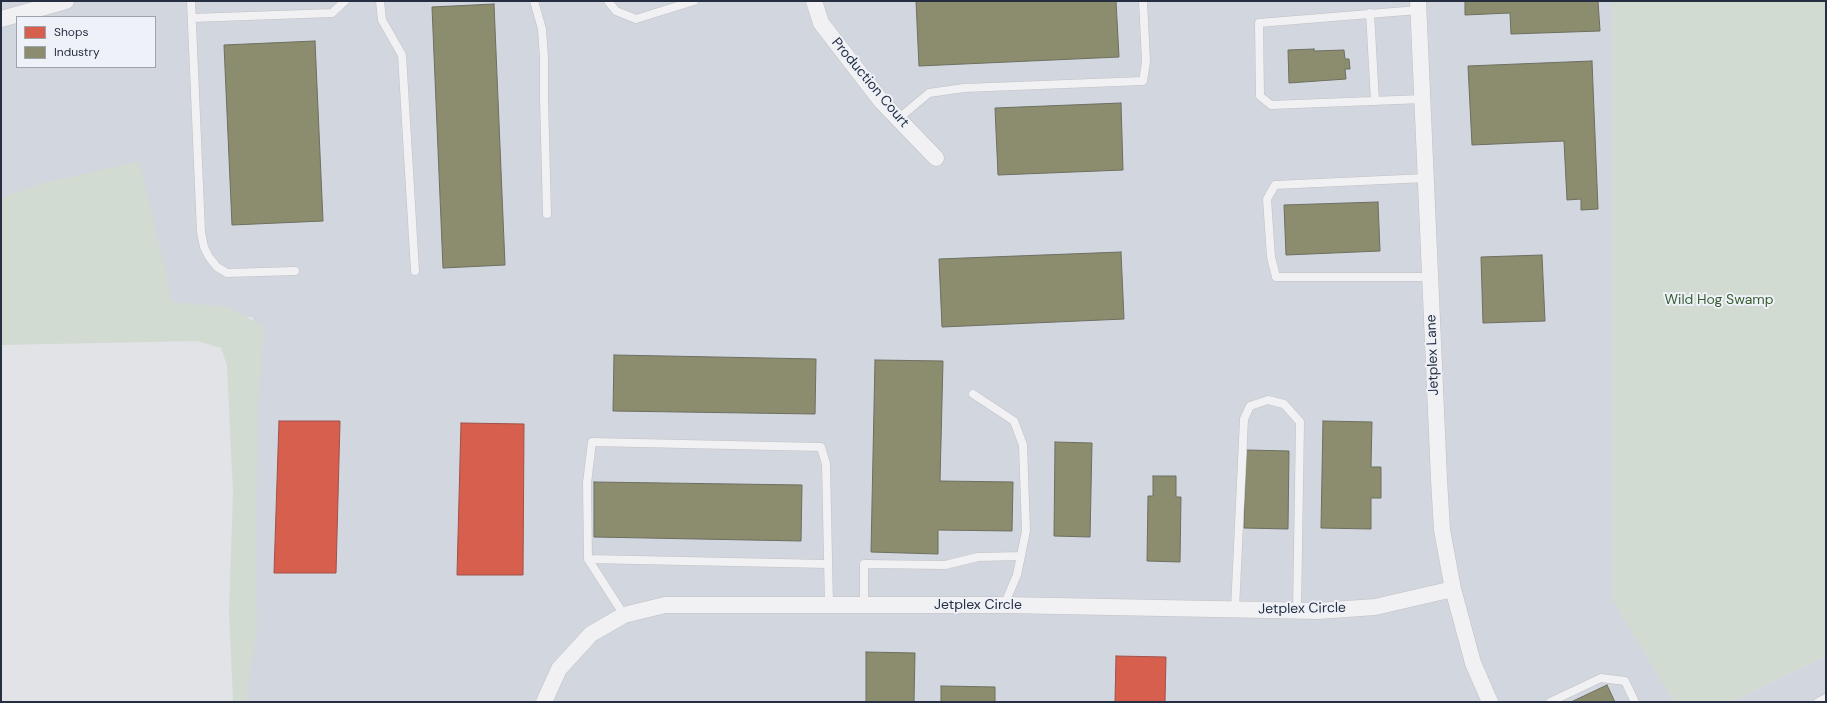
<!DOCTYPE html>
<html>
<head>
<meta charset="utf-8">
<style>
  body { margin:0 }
  #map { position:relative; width:1827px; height:703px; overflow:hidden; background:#e2e3e7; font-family:"DM Sans",sans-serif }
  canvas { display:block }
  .frame { position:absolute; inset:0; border:2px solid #262f42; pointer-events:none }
  .legend { position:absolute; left:16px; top:16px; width:140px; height:52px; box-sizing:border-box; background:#eef1f7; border:1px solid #9ea3af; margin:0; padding:5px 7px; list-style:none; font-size:12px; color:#262f42 }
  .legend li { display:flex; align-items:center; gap:8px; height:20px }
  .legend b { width:20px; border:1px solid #9ea3af }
</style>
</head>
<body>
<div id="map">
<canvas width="1827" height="703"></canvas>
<div class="frame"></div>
<ul class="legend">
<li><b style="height:11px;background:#d6604d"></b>Shops</li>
<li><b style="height:11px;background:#8c8c6e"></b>Industry</li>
</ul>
</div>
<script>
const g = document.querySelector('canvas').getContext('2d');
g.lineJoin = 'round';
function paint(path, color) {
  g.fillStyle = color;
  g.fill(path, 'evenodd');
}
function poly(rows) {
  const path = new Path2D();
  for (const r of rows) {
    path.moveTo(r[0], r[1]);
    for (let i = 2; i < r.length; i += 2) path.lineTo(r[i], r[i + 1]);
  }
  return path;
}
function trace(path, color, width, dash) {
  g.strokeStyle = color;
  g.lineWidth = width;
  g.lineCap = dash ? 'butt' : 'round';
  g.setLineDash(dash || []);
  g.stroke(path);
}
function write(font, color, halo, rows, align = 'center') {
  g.font = font + ' "DM Sans",sans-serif';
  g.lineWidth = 4;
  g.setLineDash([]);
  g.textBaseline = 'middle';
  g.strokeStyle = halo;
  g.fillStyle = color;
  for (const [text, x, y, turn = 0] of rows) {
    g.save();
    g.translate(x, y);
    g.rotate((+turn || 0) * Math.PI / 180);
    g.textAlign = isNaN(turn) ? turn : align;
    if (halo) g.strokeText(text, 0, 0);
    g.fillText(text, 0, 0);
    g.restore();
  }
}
paint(poly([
  [1,1,1612,1,1612,598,1674,702,235,702,253,317,1,317],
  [17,17,155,17,155,67,17,67],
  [1826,656,1826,702,1731,702]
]), '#d2d6de');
paint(poly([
  [1612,1,1826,1,1826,656,1731,702,1674,702,1612,599],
  [139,161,173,302,228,307,264,327,258,406,256,534,257,629,246,702,233,702,229,611,233,493,227,365,221,348,197,341,1,345,1,198,36,185]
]), '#d1dbd1');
const shops = poly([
  [279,421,340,421,336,573,274,573,279,421],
  [461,423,524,424,523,575,457,575,461,423],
  [1116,656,1166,657,1165,702,1115,702,1116,656]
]);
paint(shops, '#d6604d');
trace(shops, '#a1514a', 1);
const industry = poly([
  [916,1,1116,1,1119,57,919,66,916,1],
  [1465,1,1598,1,1600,31,1511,34,1510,13,1465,15,1465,1],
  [494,4,505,265,443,268,432,7,494,4],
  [315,41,323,221,232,225,224,45,315,41],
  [1314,49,1314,51,1344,50,1345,59,1349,59,1350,69,1345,69,1346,79,1289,83,1288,50,1314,49],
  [1592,61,1598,209,1581,210,1581,199,1567,200,1564,141,1472,145,1468,66,1592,61],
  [1121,103,1123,170,998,175,995,108,1121,103],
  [1378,202,1380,251,1286,255,1284,205,1378,202],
  [1121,252,1124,319,942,327,939,259,1121,252],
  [1542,255,1545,321,1483,323,1481,257,1542,255],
  [614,355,816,359,815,414,613,411,614,355],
  [875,360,943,361,940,481,1013,482,1012,531,938,530,938,554,871,552,875,360],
  [1323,421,1372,422,1371,467,1381,467,1381,498,1371,498,1371,529,1321,528,1323,421],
  [1055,442,1092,443,1090,537,1054,536,1055,442],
  [1246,450,1289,451,1288,529,1244,528,1246,450],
  [1153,476,1176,476,1176,497,1181,497,1180,562,1147,561,1148,496,1153,496,1153,476],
  [594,482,802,485,801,541,594,537,594,482],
  [866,652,915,653,914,702,866,702,866,652],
  [1607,685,1615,702,1571,702,1607,685],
  [941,686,995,687,995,702,941,702,941,686]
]);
paint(industry, '#8c8c6e');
trace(industry, '#6d7061', 1);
const service = poly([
  [191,1,201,232,204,247,209,257,217,267,227,273,295,271],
  [380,1,382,20,402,55,415,271],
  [534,1,542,29,544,58,544,98,547,214],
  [608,1,616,11,636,19,694,1],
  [1418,10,1259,23,1260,96,1271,105,1423,99],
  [1370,13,1375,101],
  [192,18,332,13,345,1],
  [898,119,929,93,964,88,1143,81,1146,62,1143,1],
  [1426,178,1275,185,1267,199,1271,257,1276,277,1430,277],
  [973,394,1014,421,1023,445,1026,531,1017,575,1004,605],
  [588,559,827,564],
  [864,605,864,564,945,565,978,557,1021,556],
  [1235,609,1244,419,1250,406,1268,400,1284,404,1300,422,1297,611],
  [624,615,588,559,587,483,592,442,821,447,826,464,829,605],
  [1550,702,1601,678,1625,681,1635,702],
  [1818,702,1826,698]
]);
const minor = poly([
  [814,1,821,23,882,102,936,158],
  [1418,1,1439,479,1442,530,1453,589,1473,663,1490,702],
  [1,19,66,1],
  [544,702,559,669,591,634,624,615,665,605,1004,605,1318,611,1375,607,1453,589]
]);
trace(service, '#c0c1c5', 9);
trace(minor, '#c0c1c5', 17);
trace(service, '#f1f1f3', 8);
trace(minor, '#f1f1f3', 16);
write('14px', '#262f42', '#eef1f7', [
  ["Production Court",870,83,50],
  ["Jetplex Lane",1433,355,-92],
  ["Jetplex Circle",978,605],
  ["Jetplex Circle",1302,609,-1]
]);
write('14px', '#385f32', '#eef1f7', [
  ["Wild Hog Swamp",1719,300]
]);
</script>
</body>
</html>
